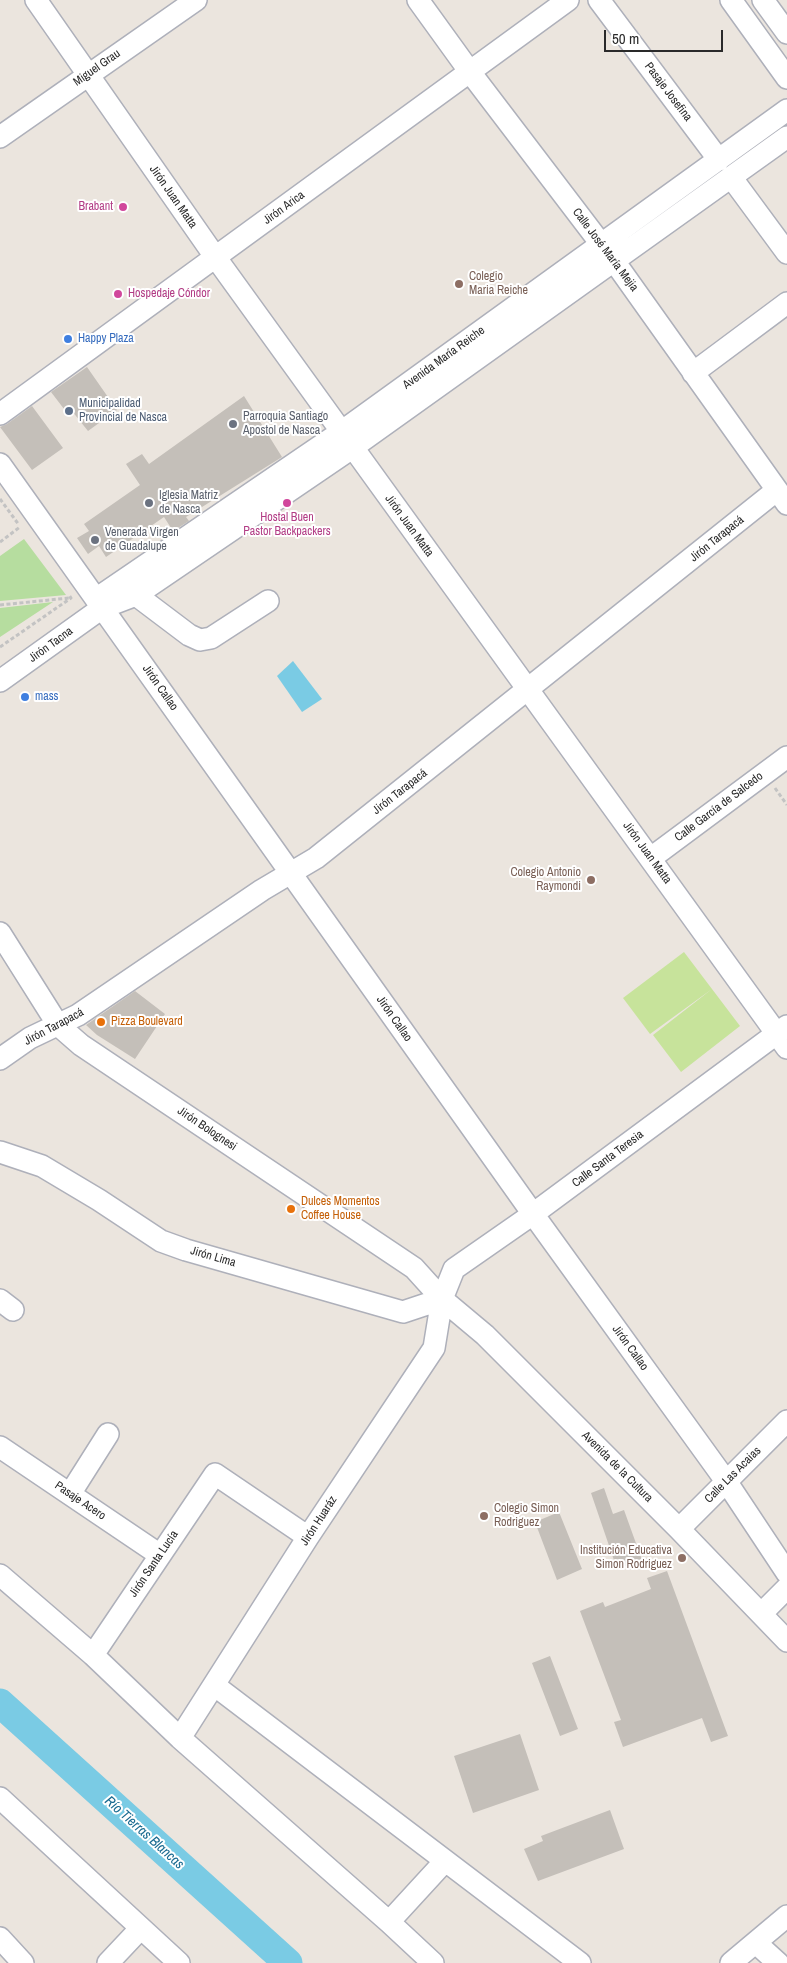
<!DOCTYPE html>
<html>
<head>
<meta charset="utf-8">
<style>
  body { margin:0 }
  #map { position:relative; width:787px; height:1963px; overflow:hidden; background:#ebe5de; font-family:"Archivo Narrow",sans-serif }
  canvas { display:block }
  .scale { position:absolute; left:604px; top:30px; width:119px; height:22px; box-sizing:border-box; border:2px solid #2a2a2a; border-top:0; padding-left:6px; font-size:15px; line-height:18px; white-space:nowrap; color:#2a2a2a; -webkit-text-stroke:4px #fff; paint-order:stroke }
</style>
</head>
<body>
<div id="map">
<canvas width="787" height="1963"></canvas>
<div class="scale">50 m</div>
</div>
<script>
const g = document.querySelector('canvas').getContext('2d');
g.lineJoin = 'round';
function paint(path, color) {
  g.fillStyle = color;
  g.fill(path, 'evenodd');
}
function poly(rows) {
  const path = new Path2D();
  for (const r of rows) {
    path.moveTo(r[0], r[1]);
    for (let i = 2; i < r.length; i += 2) path.lineTo(r[i], r[i + 1]);
  }
  return path;
}
function trace(path, color, width, dash) {
  g.strokeStyle = color;
  g.lineWidth = width;
  g.lineCap = dash ? 'butt' : 'round';
  g.setLineDash(dash || []);
  g.stroke(path);
}
function write(font, color, halo, rows, align = 'center') {
  g.font = font + ' "Archivo Narrow",sans-serif';
  g.lineWidth = 4;
  g.setLineDash([]);
  g.textBaseline = 'middle';
  g.strokeStyle = halo;
  g.fillStyle = color;
  for (const [text, x, y, turn = 0] of rows) {
    g.save();
    g.translate(x, y);
    g.rotate((+turn || 0) * Math.PI / 180);
    g.textAlign = isNaN(turn) ? turn : align;
    if (halo) g.strokeText(text, 0, 0);
    g.fillText(text, 0, 0);
    g.restore();
  }
}
paint(poly([
  [24,539,66,595,0,601,0,556],
  [53,602,0,637,0,608]
]), '#b6dd9f');
paint(poly([
  [684,952,712,989,650,1034,623,998],
  [712,989,740,1026,681,1072,653,1035]
]), '#c7e39b');
paint(poly([
  [293,661,322,699,302,712,277,676]
]), '#7acbe4');
trace(poly([
  [0,1703,288,1963]
]), '#7acbe4', 29);
paint(poly([
  [87,367,117,410,88,431,68,406,64,409,51,392],
  [244,396,282,457,186,517,189,521,173,531,164,517,106,557,99,546,88,554,77,538,89,531,84,524,140,485,126,464,142,454,149,464],
  [32,406,63,448,32,470,0,427,7,424],
  [135,991,165,1014,135,1059,97,1035,86,1025],
  [604,1488,613,1514,624,1510,642,1560,617,1569,591,1493],
  [559,1512,582,1569,557,1580,535,1522],
  [667,1571,728,1736,711,1742,702,1718,623,1747,614,1722,621,1720,580,1611,603,1602,605,1607,651,1589,647,1578],
  [550,1656,578,1729,560,1736,532,1663],
  [520,1734,539,1790,473,1813,454,1756],
  [610,1810,624,1849,538,1881,524,1849,543,1841,541,1836]
]), '#c4bfb9');
const minor = poly([
  [36,0,216,258,787,1048],
  [418,0,470,72,614,261,787,504],
  [599,0,719,160],
  [731,0,787,78],
  [763,0,787,33],
  [0,137,196,0],
  [731,177,787,253],
  [693,373,787,303],
  [0,414,568,0],
  [0,464,533,1214,726,1481,787,1573],
  [136,595,189,635,200,640,211,638,268,601],
  [96,599,341,432,787,110],
  [0,681,102,608,136,595,352,448,787,137],
  [651,858,787,757],
  [0,933,58,1025,81,1045,414,1268,442,1299,485,1335,679,1529,787,1641],
  [0,1059,30,1038,78,1015,262,890,316,858,777,490],
  [0,1152,42,1166,99,1200,161,1241,186,1250,403,1312,442,1299],
  [0,1300,13,1310],
  [0,1447,160,1555],
  [70,1494,108,1434],
  [679,1529,787,1421],
  [0,1575,93,1655,180,1738,389,1922,433,1963],
  [761,1614,787,1588],
  [93,1655,215,1474,308,1537],
  [214,1685,580,1963],
  [180,1738,308,1537,434,1348,442,1299,454,1269,533,1214,787,1026],
  [0,1798,179,1963],
  [389,1922,445,1861],
  [0,1938,23,1963],
  [756,1943,778,1963],
  [108,1963,140,1929],
  [731,1963,787,1916]
]);
trace(minor, '#aeb0ba', 24);
trace(poly([
  [0,499,19,525],
  [0,542,20,527],
  [0,605,69,598],
  [0,647,71,598,69,595],
  [775,788,787,805]
]), '#c3c3c3', 3, [4, 2.5]);
trace(minor, '#fff', 21);
for (const [x, y, r, color] of [
  [123,207,5,"#d1479c"],
  [459,284,5,"#8d6e63"],
  [118,294,5,"#d1479c"],
  [68,339,5,"#3f7fe0"],
  [69,411,5,"#5c6f8a"],
  [233,424,5,"#6b7280"],
  [149,503,5,"#6b7280"],
  [287,503,5,"#d1479c"],
  [95,540,5,"#6b7280"],
  [25,697,5,"#3f7fe0"],
  [591,880,5,"#8d6e63"],
  [101,1022,5,"#e8710a"],
  [291,1209,5,"#e8710a"],
  [484,1516,5,"#8d6e63"],
  [682,1558,5,"#8d6e63"]
]) {
  const dot = new Path2D();
  dot.arc(x, y, r, 0, 2 * Math.PI);
  g.fillStyle = color;
  g.fill(dot);
  trace(dot, '#fff', 2);
}
write('12px', '#2a2a2a', '#fff', [
  ["Miguel Grau",97,68,-35],
  ["Pasaje Josefina",668,92,53],
  ["Jirón Juan Matta",173,197,55],
  ["Jirón Arica",284,208,-36],
  ["Calle José María Mejia",605,250,53],
  ["Avenida María Reiche",444,358,-36],
  ["Jirón Juan Matta",409,526,54],
  ["Jirón Tarapacá",717,539,-39],
  ["Jirón Tacna",51,645,-36],
  ["Jirón Callao",160,688,55],
  ["Jirón Tarapacá",400,792,-38],
  ["Calle García de Salcedo",719,807,-37],
  ["Jirón Juan Matta",647,853,54],
  ["Jirón Callao",394,1019,55],
  ["Jirón Tarapacá",54,1027,-28],
  ["Jirón Bolognesi",207,1129,34],
  ["Calle Santa Teresia",608,1159,-37],
  ["Jirón Lima",213,1257,16],
  ["Jirón Callao",630,1348,54],
  ["Avenida de la Cultura",617,1467,45],
  ["Calle Las Acaias",733,1475,-45],
  ["Pasaje Acero",80,1501,34],
  ["Jirón Huaráz",319,1521,-57],
  ["Jirón Santa Lucía",154,1564,-56]
]);
write('12px', '#b23c85', '#fff', [
  ["Brabant",113,207],
  ["Hospedaje Cóndor",128,294,"left"],
  ["Hostal Buen",287,518,"center"],
  ["Pastor Backpackers",287,532,"center"]
], 'right');
write('12px', '#785e54', '#fff', [
  ["Colegio",469,277],
  ["Maria Reiche",469,291],
  ["Colegio Antonio",581,873,"right"],
  ["Raymondi",581,887,"right"],
  ["Colegio Simon",494,1509],
  ["Rodriguez",494,1523],
  ["Institución Educativa",672,1551,"right"],
  ["Simon Rodriguez",672,1565,"right"]
], 'left');
write('12px', '#366cbe', '#fff', [
  ["Happy Plaza",78,339],
  ["mass",35,697]
], 'left');
write('12px', '#4e5e75', '#fff', [
  ["Municipalidad",79,404],
  ["Provincial de Nasca",79,418]
], 'left');
write('12px', '#5b616d', '#fff', [
  ["Parroquia Santiago",243,417],
  ["Apostol de Nasca",243,431],
  ["Iglesia Matriz",159,496],
  ["de Nasca",159,510],
  ["Venerada Virgen",105,533],
  ["de Guadalupe",105,547]
], 'left');
write('12px', '#c56008', '#fff', [
  ["Pizza Boulevard",111,1022],
  ["Dulces Momentos",301,1202],
  ["Coffee House",301,1216]
], 'left');
write('italic 14px', '#196a90', '#fff', [
  ["Río Tierras Blancas",144,1833,42]
]);
</script>
</body>
</html>
